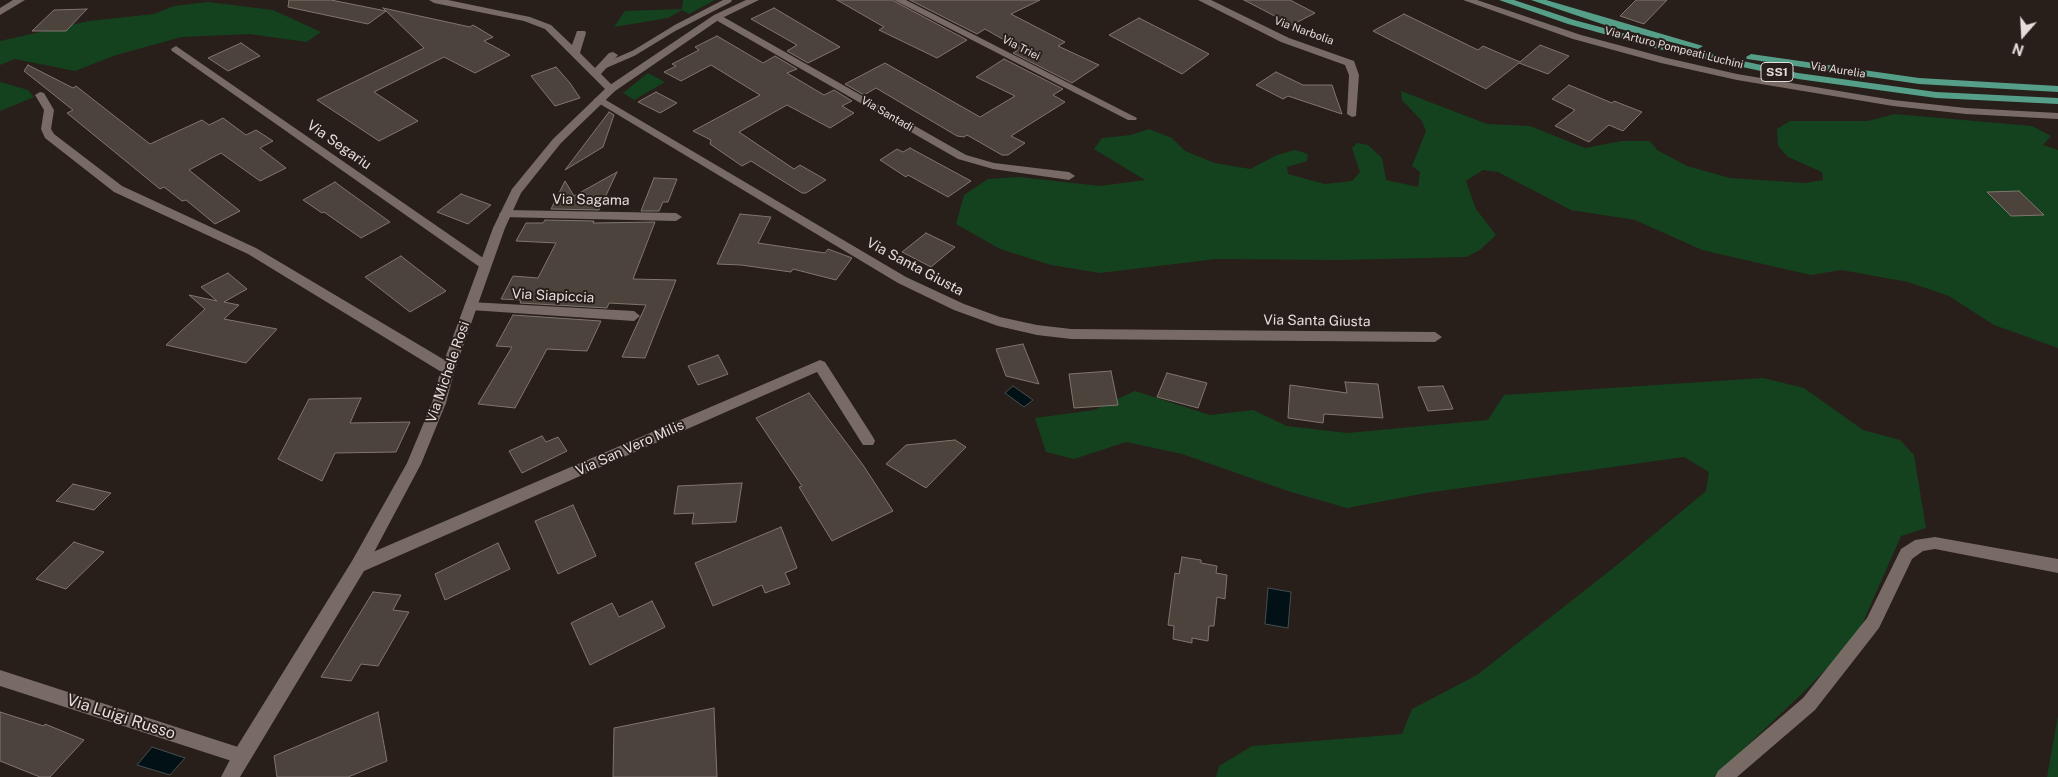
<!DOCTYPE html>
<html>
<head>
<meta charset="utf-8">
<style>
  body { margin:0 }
  #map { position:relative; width:2058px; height:777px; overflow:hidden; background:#281e1a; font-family:"Public Sans",sans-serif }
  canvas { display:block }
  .north { position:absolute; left:1998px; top:10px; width:50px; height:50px; -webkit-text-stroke:4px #281e1a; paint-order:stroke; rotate:199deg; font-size:14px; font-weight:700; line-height:20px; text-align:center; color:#e6dedc }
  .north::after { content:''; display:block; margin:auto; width:18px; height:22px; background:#e6dedc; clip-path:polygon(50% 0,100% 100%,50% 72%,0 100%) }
</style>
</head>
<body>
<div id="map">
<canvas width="2058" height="777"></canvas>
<div class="north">N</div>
</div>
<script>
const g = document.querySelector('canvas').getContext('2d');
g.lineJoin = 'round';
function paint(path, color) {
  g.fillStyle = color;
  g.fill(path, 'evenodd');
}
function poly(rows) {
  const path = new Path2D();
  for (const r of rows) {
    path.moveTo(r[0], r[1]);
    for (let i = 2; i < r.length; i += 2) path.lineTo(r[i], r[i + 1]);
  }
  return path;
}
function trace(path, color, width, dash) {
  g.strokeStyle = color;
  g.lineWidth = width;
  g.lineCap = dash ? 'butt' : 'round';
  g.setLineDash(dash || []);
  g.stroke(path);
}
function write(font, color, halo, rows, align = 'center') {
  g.font = font + ' "Public Sans",sans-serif';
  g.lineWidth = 4;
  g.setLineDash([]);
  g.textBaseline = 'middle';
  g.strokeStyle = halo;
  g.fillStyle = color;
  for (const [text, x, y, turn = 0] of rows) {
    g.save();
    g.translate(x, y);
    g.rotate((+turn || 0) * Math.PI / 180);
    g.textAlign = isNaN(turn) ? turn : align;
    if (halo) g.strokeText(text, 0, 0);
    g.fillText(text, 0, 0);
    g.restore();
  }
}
paint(poly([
  [683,0,715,0,689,14,682,10,668,18,614,27,625,11,682,9],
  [208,2,273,10,321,32,307,42,249,34,182,37,116,55,75,71,15,59,0,65,0,41,89,21,154,14,174,6],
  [648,73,665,82,634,100,623,93],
  [0,82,28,90,34,97,0,111],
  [1401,91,1487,124,1530,126,1585,148,1622,141,1650,141,1657,150,1687,166,1730,178,1805,183,1823,180,1822,172,1788,157,1778,146,1777,129,1790,121,1868,121,1895,114,2032,126,2051,136,2043,145,2058,150,2058,348,1994,325,1949,296,1908,282,1841,270,1811,275,1702,250,1635,220,1571,210,1498,172,1483,170,1466,181,1476,209,1496,235,1480,250,1466,257,1341,260,1216,259,1100,273,1051,265,1000,249,956,224,964,195,988,179,1019,177,1100,186,1145,180,1094,149,1102,138,1131,135,1149,129,1172,138,1185,151,1215,163,1250,169,1277,155,1295,150,1308,154,1307,161,1287,167,1288,174,1325,184,1352,181,1360,172,1352,148,1357,143,1368,145,1382,158,1386,180,1418,187,1420,172,1412,166,1426,131,1422,121,1402,100],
  [1763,378,1804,388,1863,430,1900,440,1914,455,1926,528,1901,536,1857,636,1808,688,1714,777,1216,777,1219,766,1252,746,1402,734,1412,709,1477,675,1617,565,1706,491,1709,472,1684,457,1426,493,1347,508,1291,492,1182,454,1126,442,1074,459,1046,452,1035,418,1094,410,1135,391,1210,415,1253,410,1287,426,1347,433,1488,420,1504,395],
  [2058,715,2058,777,2047,777]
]), '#15421e');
const water = poly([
  [1013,386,1033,400,1024,407,1005,393,1013,386],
  [1268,588,1291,592,1288,628,1265,624,1268,588],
  [152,747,185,758,170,775,137,765,152,747]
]);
paint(water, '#021116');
trace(water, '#464e51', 1);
const building = poly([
  [289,0,331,0,386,11,368,24,288,7,289,0],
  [837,0,892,0,967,40,937,58,879,30,884,27,837,0],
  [910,0,1040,0,1011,14,1065,42,1058,46,1099,65,1072,83,1013,53,1020,49,985,29,977,34,910,0],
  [1244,0,1290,0,1315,13,1292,25,1244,0],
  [1636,0,1667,0,1644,24,1620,16,1636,0],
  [383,8,470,27,473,25,493,37,484,41,510,55,475,73,444,57,374,92,418,121,379,141,317,100,424,48,383,8],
  [774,8,840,47,808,63,787,51,797,45,751,19,774,8],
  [87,9,66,31,32,31,54,10,87,9],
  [1404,14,1478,50,1483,46,1520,62,1540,45,1569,56,1548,74,1519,63,1486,89,1373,31,1404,14],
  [1139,18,1186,42,1209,54,1182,74,1109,35,1139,18],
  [717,36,763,63,775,56,797,69,787,73,824,95,834,90,852,101,842,106,854,113,830,128,787,105,739,132,794,169,800,165,826,180,806,193,802,193,751,161,742,166,710,144,711,140,693,131,760,95,711,65,681,81,664,72,676,66,672,64,699,50,695,47,717,36],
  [241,43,260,56,228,71,208,58,241,43],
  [1004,59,1063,89,1053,95,1065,102,1011,136,1025,143,1008,155,1002,155,967,135,964,137,957,136,876,88,864,95,845,84,885,63,980,117,1015,96,976,77,1004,59],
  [28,65,73,88,76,86,150,144,202,120,209,125,223,118,246,135,256,130,273,141,260,148,286,168,260,181,221,153,189,170,240,211,215,224,186,200,182,201,164,187,160,189,67,113,73,110,24,71,28,65],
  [556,67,570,83,580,98,555,106,531,76,556,67],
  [1276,72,1303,85,1332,85,1342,114,1288,96,1283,99,1256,85,1276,72],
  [1569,85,1612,103,1614,101,1642,112,1623,131,1609,125,1589,142,1555,126,1575,110,1552,99,1569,85],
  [656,92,677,103,660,113,638,102,656,92],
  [609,112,614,115,603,147,565,170,609,112],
  [910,148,971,181,948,197,908,175,906,177,880,160,897,149,903,152,910,148],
  [617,172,599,210,551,209,565,181,574,196,617,172],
  [654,178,677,179,668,202,663,202,659,211,641,211,654,178],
  [335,182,343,188,390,222,361,238,324,212,322,213,303,200,335,182],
  [2019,191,2044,215,2011,216,1987,192,2019,191],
  [461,194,491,205,468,224,437,212,461,194],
  [740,214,771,217,758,243,825,253,828,249,852,258,836,280,793,269,791,272,741,265,717,264,740,214],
  [545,220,594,221,593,223,655,222,633,279,676,280,645,358,622,357,646,305,609,303,607,308,520,303,521,300,501,299,513,276,538,278,556,243,516,241,526,223,543,223,545,220],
  [926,233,955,247,931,267,902,252,926,233],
  [401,256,406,260,446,291,410,312,365,277,401,256],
  [228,273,247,289,224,302,239,305,224,319,277,329,246,363,166,345,205,309,189,295,217,301,201,287,228,273],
  [513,315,601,321,587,351,547,349,515,408,478,404,512,347,496,346,513,315],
  [1023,344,1039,384,1006,376,996,349,1023,344],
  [718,355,728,374,698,385,688,366,718,355],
  [1111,371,1118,405,1074,408,1069,374,1111,371],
  [1167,373,1207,383,1198,408,1157,397,1167,373],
  [1345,382,1378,384,1383,418,1324,414,1323,423,1288,418,1290,385,1347,393,1345,382],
  [1443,386,1453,409,1428,411,1418,387,1443,386],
  [809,393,863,465,893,511,832,541,799,487,802,486,756,418,809,393],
  [361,398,350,423,410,422,396,452,335,453,322,481,278,459,309,399,361,398],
  [542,436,546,442,558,437,567,451,522,473,509,451,542,436],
  [955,440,966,447,926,488,886,464,906,445,955,440],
  [742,483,736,522,692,524,694,513,674,514,678,486,742,483],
  [73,484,111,493,94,510,56,501,73,484],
  [573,505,596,556,558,574,535,521,573,505],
  [781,527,797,568,785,573,790,584,765,593,762,585,713,606,695,563,781,527],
  [74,542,104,552,66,589,36,579,74,542],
  [498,543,510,569,445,600,435,574,498,543],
  [1182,557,1201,560,1201,563,1217,566,1216,573,1227,575,1225,599,1217,597,1214,626,1209,626,1208,641,1192,638,1192,643,1173,639,1174,626,1168,625,1175,573,1179,574,1182,557],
  [373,592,401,595,393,610,409,612,378,666,361,664,351,681,321,677,373,592],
  [652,601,665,627,590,665,571,623,612,603,619,617,652,601],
  [714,708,717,777,613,777,614,728,714,708],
  [0,712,44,726,45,724,84,740,50,777,40,777,0,761,0,712],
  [378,712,387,761,348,777,277,777,274,756,378,712]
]);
paint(building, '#4c433c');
trace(building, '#81766e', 1);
trace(poly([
  [604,66,634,53,675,28,729,0]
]), '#786b66', 5.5);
paint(poly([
  [13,0,25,0,0,15,0,8,13,0],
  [429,0,448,0,530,17,551,25,572,45,577,31,585,31,586,33,580,53,595,68,609,53,613,52,618,55,601,74,616,89,611,92,607,91,545,29,524,21,434,3,429,0],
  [894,0,906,0,1137,118,1136,120,1128,120,894,0],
  [1198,0,1211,0,1289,38,1354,61,1359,75,1356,116,1352,117,1347,114,1349,75,1345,65,1281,42,1198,0],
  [714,15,720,15,966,155,994,163,1069,172,1075,176,1069,180,993,169,958,159,714,19,714,15],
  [176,46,489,262,491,265,489,268,481,268,172,51,171,49,176,46],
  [40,92,44,93,54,110,51,129,54,134,122,186,256,248,453,365,455,369,453,373,443,373,248,254,114,192,45,138,41,129,44,110,35,95,40,92],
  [599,96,906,277,964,304,1000,317,1037,325,1071,329,1435,332,1442,337,1435,342,1071,339,1037,335,998,326,954,310,898,283,595,101,594,99,599,96],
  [505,210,676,213,682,217,676,221,501,217,499,214,505,210],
  [470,302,634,311,640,316,634,321,470,310,464,306,470,302],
  [820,360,825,362,873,437,875,441,873,445,863,445,817,372,364,571,358,573,352,571,350,566,352,561,820,360],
  [1935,537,2058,559,2058,573,1935,549,1923,551,1912,559,1879,628,1815,710,1737,777,1715,777,1718,771,1803,698,1867,618,1901,549,1915,540,1935,537],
  [0,670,241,748,247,750,250,756,247,762,241,764,0,686,0,670]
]), '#786b66');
paint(poly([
  [746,0,759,0,720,19,615,91,561,143,521,193,505,228,455,369,446,403,421,464,364,571,240,777,221,777,235,750,352,561,407,463,432,403,441,369,493,228,512,189,553,139,607,87,714,15,746,0],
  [1463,0,1477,0,1581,35,1667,58,1737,74,1893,100,1966,108,2058,113,2058,119,1966,114,1893,106,1737,80,1661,63,1573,39,1463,0]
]), '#786b66');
paint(poly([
  [1499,0,1514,0,1574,20,1660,43,1798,73,1936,92,2058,98,2058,104,1936,98,1798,79,1654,48,1568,24,1499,0],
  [1531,0,1546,0,1703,46,1698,49,1605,25,1531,0],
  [1751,54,1919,78,2058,86,2058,92,1919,84,1747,59,1746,57,1751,54]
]), '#559f88');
write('11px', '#e6dedc', '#281e1a', [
  ["Via Narbolia",1304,31,20],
  ["Via Triei",1021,48,27],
  ["Via Arturo Pompeati Luchini",1674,48,14],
  ["Via Aurelia",1838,70,9],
  ["Via Santadi",887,114,30]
]);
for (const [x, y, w] of [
  [1777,72,32]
]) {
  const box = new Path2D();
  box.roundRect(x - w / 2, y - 9.5, w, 19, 4);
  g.fillStyle = '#281e1a';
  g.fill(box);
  trace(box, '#e6dedc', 1);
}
write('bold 12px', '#e6dedc', null, [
  ["SS1",1777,72]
]);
write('14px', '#e6dedc', '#281e1a', [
  ["Via Segariu",339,145,35],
  ["Via Sagama",591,200,1],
  ["Via Santa Giusta",915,267,28],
  ["Via Siapiccia",553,296,3],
  ["Via Santa Giusta",1317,321,1],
  ["Via Michele Rosi",448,372,-71],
  ["Via San Vero Milis",630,448,-24]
]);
write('16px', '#e6dedc', '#281e1a', [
  ["Via Luigi Russo",121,717,18]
]);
</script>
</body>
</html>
